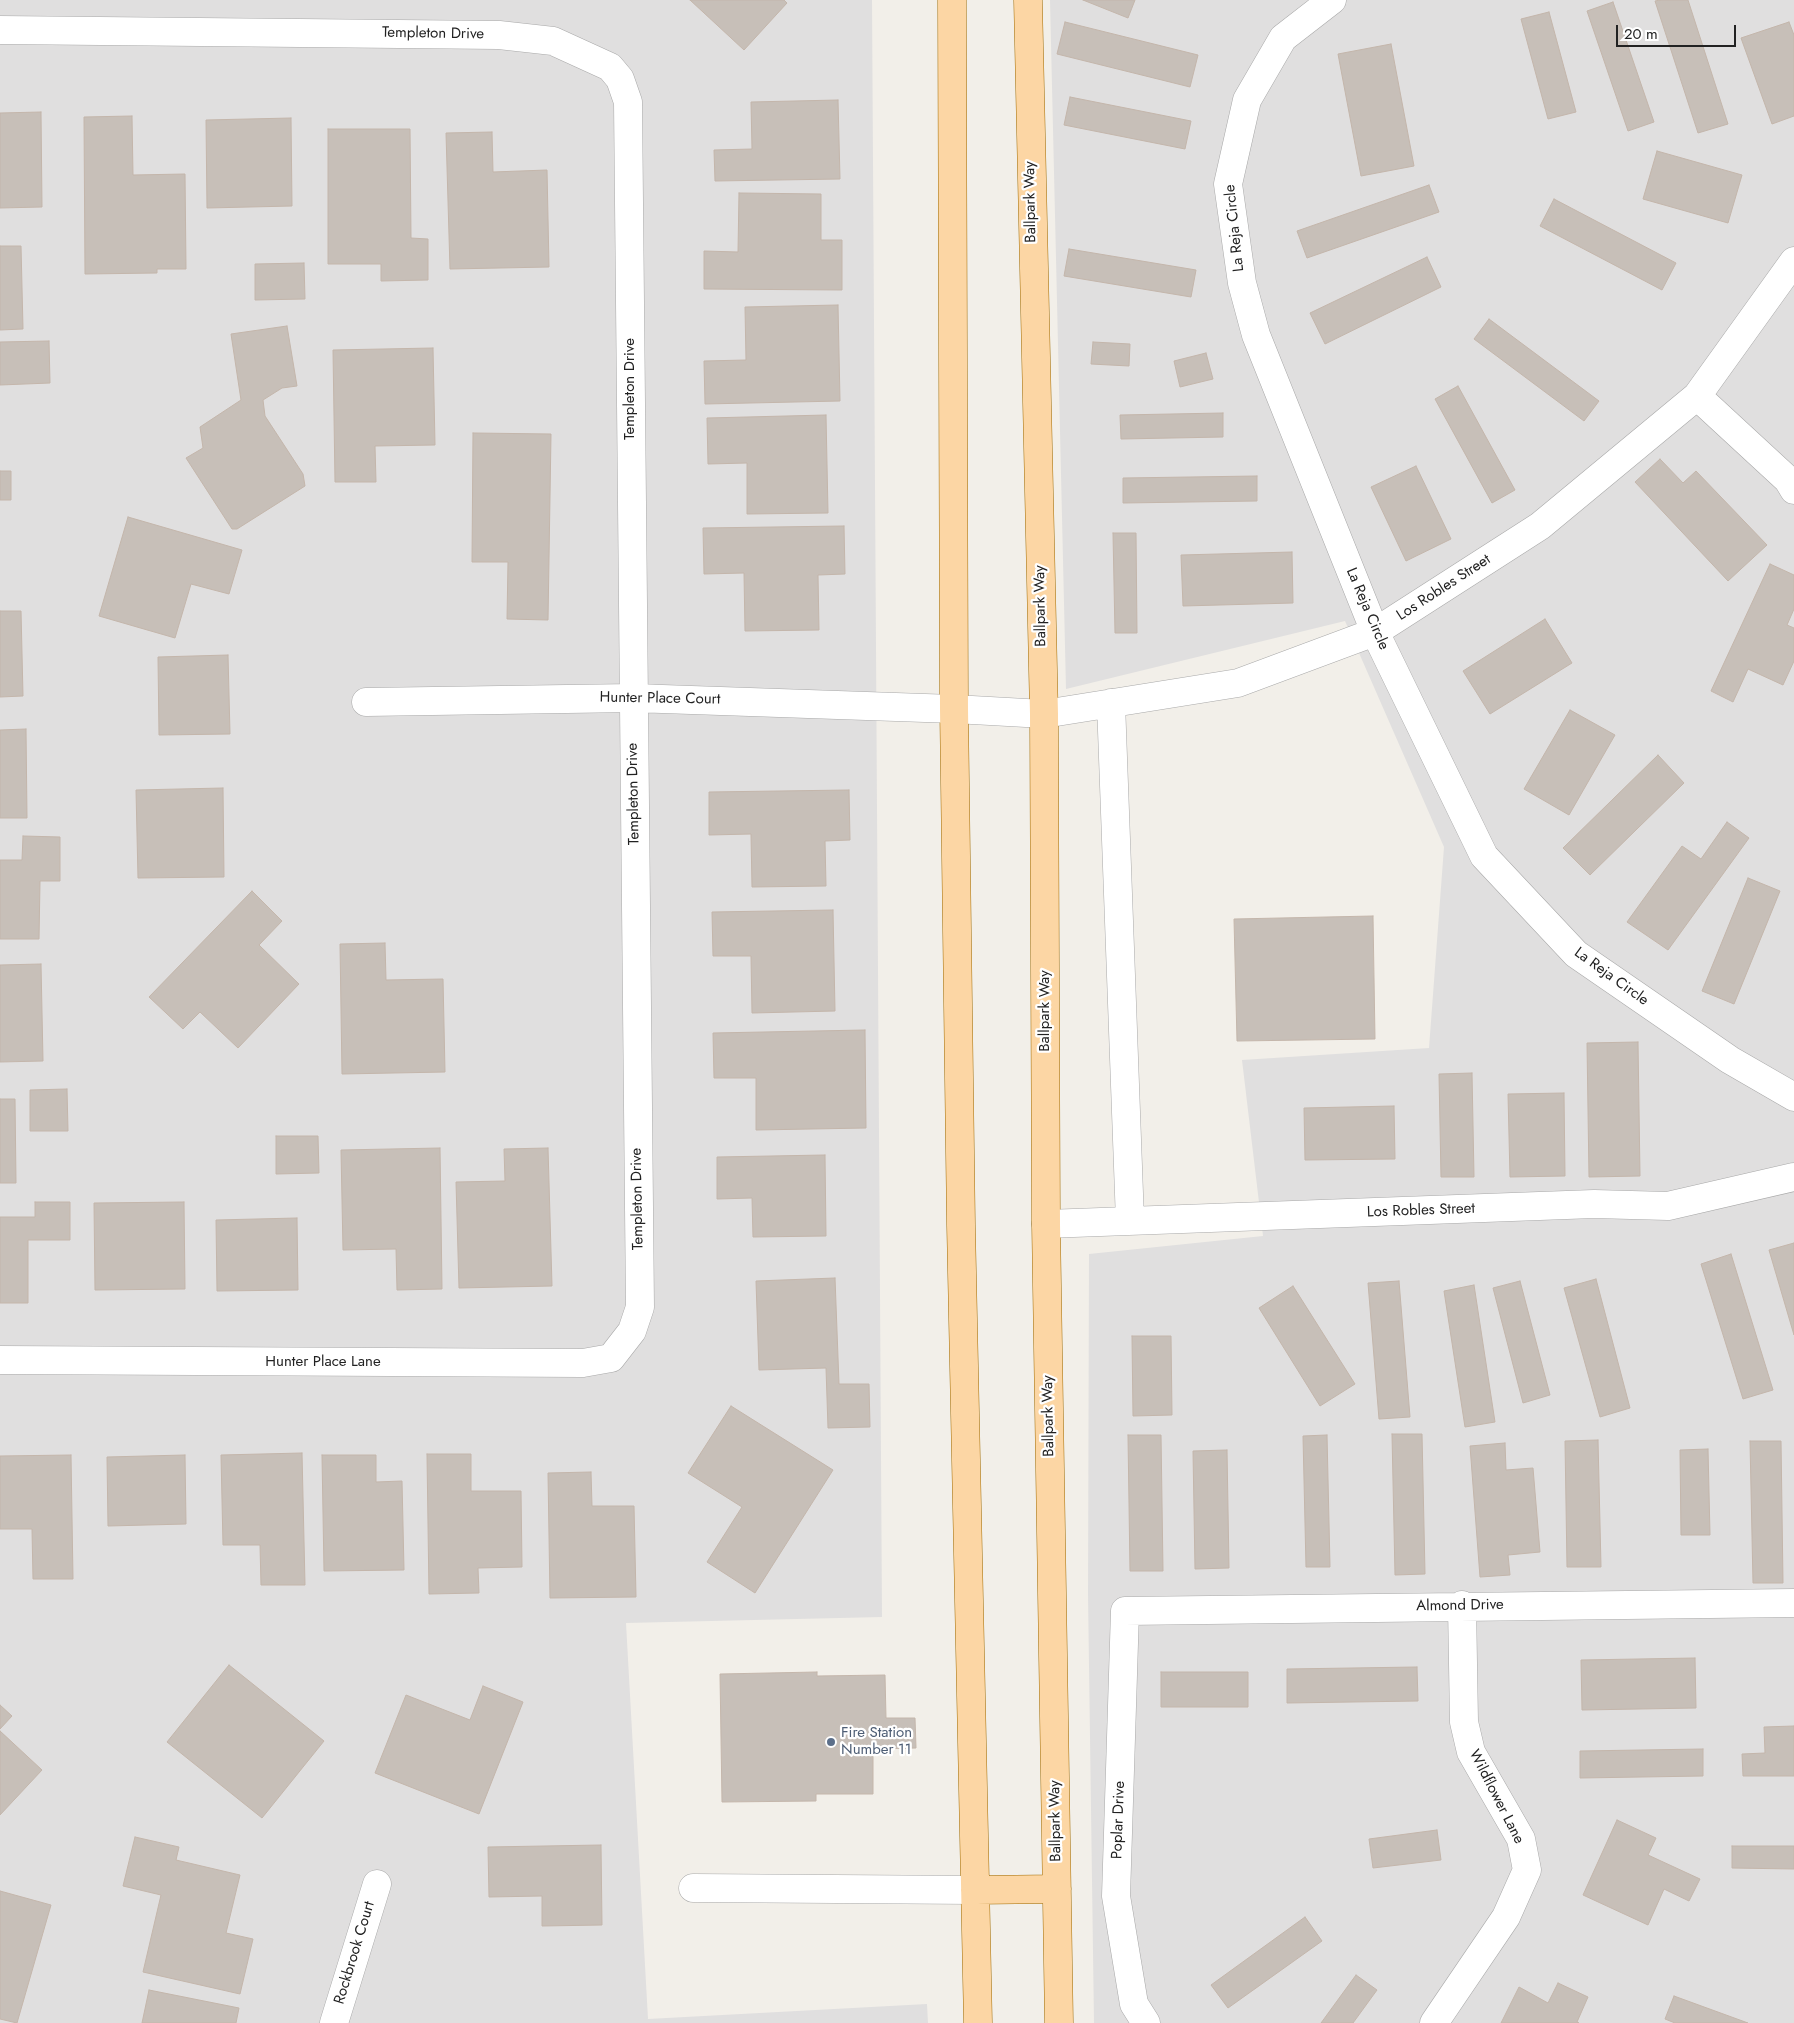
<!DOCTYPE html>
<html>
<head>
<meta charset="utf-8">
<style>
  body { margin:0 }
  #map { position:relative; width:1794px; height:2023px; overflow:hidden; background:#f2efe9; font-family:Jost,sans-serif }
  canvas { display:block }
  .scale { position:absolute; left:1616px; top:25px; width:120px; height:22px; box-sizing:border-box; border:2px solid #222; border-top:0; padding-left:6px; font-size:15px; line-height:18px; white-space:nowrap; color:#222; -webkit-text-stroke:4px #fff; paint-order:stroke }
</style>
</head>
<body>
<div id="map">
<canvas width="1794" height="2023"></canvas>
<div class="scale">20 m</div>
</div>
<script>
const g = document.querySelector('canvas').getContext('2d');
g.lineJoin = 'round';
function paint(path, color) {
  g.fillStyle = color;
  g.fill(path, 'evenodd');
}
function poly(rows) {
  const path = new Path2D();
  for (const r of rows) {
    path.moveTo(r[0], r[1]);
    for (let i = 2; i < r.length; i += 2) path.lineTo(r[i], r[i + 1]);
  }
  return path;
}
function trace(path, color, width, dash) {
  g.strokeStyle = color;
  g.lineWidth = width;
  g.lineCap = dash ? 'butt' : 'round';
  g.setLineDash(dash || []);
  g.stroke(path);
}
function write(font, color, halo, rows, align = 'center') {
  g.font = font + ' Jost,sans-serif';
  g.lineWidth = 4.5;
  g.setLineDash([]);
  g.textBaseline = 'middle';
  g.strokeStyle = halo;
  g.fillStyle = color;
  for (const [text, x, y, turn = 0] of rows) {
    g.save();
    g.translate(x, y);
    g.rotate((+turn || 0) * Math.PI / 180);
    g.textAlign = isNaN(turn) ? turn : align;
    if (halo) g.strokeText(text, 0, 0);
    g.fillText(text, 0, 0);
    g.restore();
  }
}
paint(poly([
  [0,0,872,0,882,1617,626,1623,648,2019,927,2004,928,2023,0,2023],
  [1050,0,1794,0,1794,2023,1094,2023,1088,1594,1089,1254,1263,1236,1242,1060,1429,1048,1444,847,1345,621,1066,689]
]), '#e0dfdf');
const building = poly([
  [690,0,784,0,787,3,744,50,690,0],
  [1083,0,1135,0,1128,18,1083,0],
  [1660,0,1688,0,1728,124,1698,133,1655,1,1660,0],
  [1613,2,1654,122,1628,131,1587,11,1613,2],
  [1549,12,1576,112,1548,119,1521,19,1549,12],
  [1065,22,1198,55,1190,87,1057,54,1065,22],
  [1789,22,1794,35,1794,116,1772,124,1741,38,1789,22],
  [1391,44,1414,166,1361,176,1338,54,1391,44],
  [1070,97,1191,121,1185,149,1064,125,1070,97],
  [838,100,840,179,715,181,714,150,752,149,751,102,838,100],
  [41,112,42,207,0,208,0,113,41,112],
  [132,116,133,175,185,174,186,269,157,269,157,273,85,274,84,117,132,116],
  [291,118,292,206,207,208,206,120,291,118],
  [328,129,410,129,411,238,428,239,428,280,381,281,381,264,328,264,328,129],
  [492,132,493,172,547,170,549,267,450,269,446,133,492,132],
  [1657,151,1742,175,1728,223,1643,199,1657,151],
  [1429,185,1439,212,1307,258,1297,231,1429,185],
  [739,193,821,194,821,240,842,240,842,290,704,289,704,251,738,252,739,193],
  [1554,199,1676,263,1662,290,1540,226,1554,199],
  [0,246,21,246,23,329,0,330,0,246],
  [1069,249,1196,270,1191,297,1064,276,1069,249],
  [1427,257,1441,287,1325,344,1310,313,1427,257],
  [304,263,305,299,255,300,255,264,304,263],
  [838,305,840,401,705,404,704,361,746,360,745,307,838,305],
  [1489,319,1599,401,1584,421,1474,339,1489,319],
  [287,326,297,386,282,388,263,400,265,416,303,474,305,486,237,529,232,529,186,458,203,448,200,427,241,400,231,334,287,326],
  [49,341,50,383,0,385,0,342,49,341],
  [1093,342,1130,344,1129,366,1091,364,1093,342],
  [433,348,435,445,375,446,376,482,335,482,333,350,433,348],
  [1206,353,1213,379,1180,387,1174,361,1206,353],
  [1458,386,1515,490,1492,503,1435,399,1458,386],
  [1223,413,1223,437,1121,439,1120,415,1223,413],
  [826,415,828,513,747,514,747,463,708,464,707,418,826,415],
  [473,433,551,434,548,620,507,619,508,562,472,562,473,433],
  [1660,459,1683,483,1696,471,1767,545,1728,581,1635,482,1660,459],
  [1416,466,1451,539,1406,561,1371,487,1416,466],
  [0,471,11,471,11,500,0,500,0,471],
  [1257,476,1257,501,1123,503,1123,478,1257,476],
  [128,517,242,550,229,594,191,584,175,638,99,616,128,517],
  [844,526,845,574,818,575,819,630,745,631,744,573,704,574,703,528,844,526],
  [1113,533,1136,533,1137,633,1115,633,1113,533],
  [1292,552,1293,603,1183,606,1181,555,1292,552],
  [1770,564,1794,575,1794,609,1787,625,1794,628,1794,661,1783,685,1748,669,1733,702,1711,691,1770,564],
  [0,611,21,611,23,696,0,697,0,611],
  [1545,619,1572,663,1490,714,1463,671,1545,619],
  [228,655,230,734,159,735,158,657,228,655],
  [1570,710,1615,735,1569,815,1524,789,1570,710],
  [26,729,27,818,0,818,0,730,26,729],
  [1658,755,1684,783,1590,875,1563,848,1658,755],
  [223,788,224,877,138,878,136,790,223,788],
  [849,790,850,840,825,841,826,886,752,887,751,834,709,835,709,792,849,790],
  [1727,822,1749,838,1668,950,1627,922,1682,846,1701,859,1727,822],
  [23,836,60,837,60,881,40,881,39,939,0,939,0,860,22,860,23,836],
  [1748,878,1780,891,1734,1004,1702,991,1748,878],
  [252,891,282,921,259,945,299,984,238,1048,200,1012,183,1029,149,997,252,891],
  [833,910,835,1011,752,1013,751,956,713,956,712,912,833,910],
  [1373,916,1375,1039,1237,1041,1234,919,1373,916],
  [385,943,386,980,443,979,445,1072,342,1074,340,944,385,943],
  [41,964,43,1061,0,1062,0,965,41,964],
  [865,1030,866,1128,756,1130,756,1078,714,1078,713,1033,865,1030],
  [1638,1042,1640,1176,1589,1177,1587,1043,1638,1042],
  [1472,1073,1474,1177,1441,1177,1439,1074,1472,1073],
  [67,1089,68,1131,30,1131,30,1090,67,1089],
  [1564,1093,1565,1176,1510,1177,1508,1094,1564,1093],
  [0,1099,15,1099,16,1183,0,1183,0,1099],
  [1394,1106,1395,1159,1305,1160,1304,1108,1394,1106],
  [276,1136,318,1136,319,1173,276,1174,276,1136],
  [440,1148,442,1289,397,1290,396,1249,343,1250,341,1150,440,1148],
  [548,1148,552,1286,459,1288,456,1182,505,1181,504,1149,548,1148],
  [825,1155,826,1236,753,1237,752,1198,717,1199,717,1157,825,1155],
  [35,1202,70,1202,70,1240,28,1240,28,1303,0,1303,0,1217,35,1217,35,1202],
  [184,1202,185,1289,95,1290,94,1203,184,1202],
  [297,1218,298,1290,217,1291,216,1220,297,1218],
  [1794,1243,1794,1335,1769,1250,1794,1243],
  [1731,1254,1773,1390,1743,1399,1701,1264,1731,1254],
  [835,1278,839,1384,869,1384,870,1427,828,1428,826,1368,759,1370,756,1281,835,1278],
  [1596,1279,1630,1408,1600,1417,1564,1288,1596,1279],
  [1399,1281,1410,1417,1379,1419,1368,1283,1399,1281],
  [1520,1281,1550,1395,1523,1403,1493,1288,1520,1281],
  [1474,1285,1495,1422,1465,1427,1444,1291,1474,1285],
  [1293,1286,1355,1384,1320,1406,1259,1308,1293,1286],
  [1132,1336,1171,1336,1172,1415,1133,1416,1132,1336],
  [731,1406,833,1470,755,1593,707,1562,742,1507,688,1473,731,1406],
  [1392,1434,1422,1434,1425,1574,1395,1575,1392,1434],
  [1128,1435,1161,1435,1163,1571,1130,1571,1128,1435],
  [1327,1435,1330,1567,1306,1567,1303,1436,1327,1435],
  [1598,1440,1601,1567,1567,1567,1565,1441,1598,1440],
  [1750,1441,1781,1441,1783,1583,1753,1583,1750,1441],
  [1505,1443,1506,1470,1533,1468,1540,1552,1508,1555,1510,1575,1480,1577,1470,1446,1505,1443],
  [1708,1449,1710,1535,1681,1535,1680,1450,1708,1449],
  [1227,1450,1229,1568,1195,1569,1193,1451,1227,1450],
  [302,1453,305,1585,261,1585,260,1545,223,1545,221,1455,302,1453],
  [427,1454,471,1454,471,1491,521,1491,522,1567,478,1568,479,1593,429,1594,427,1454],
  [71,1455,73,1579,33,1579,32,1529,0,1529,0,1456,71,1455],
  [185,1455,186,1524,108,1526,107,1457,185,1455],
  [322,1455,376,1455,376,1482,402,1481,404,1570,324,1571,322,1455],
  [591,1472,592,1506,634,1506,636,1597,550,1598,548,1473,591,1472],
  [1695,1658,1696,1708,1582,1710,1581,1660,1695,1658],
  [229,1665,324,1741,262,1818,167,1742,229,1665],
  [1417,1667,1418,1701,1287,1703,1287,1669,1417,1667],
  [817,1672,817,1676,885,1675,886,1718,915,1718,916,1748,873,1749,873,1794,816,1794,816,1801,722,1802,720,1674,817,1672],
  [1161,1672,1248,1672,1248,1707,1161,1707,1161,1672],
  [483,1686,523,1702,479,1814,375,1773,406,1695,470,1720,483,1686],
  [0,1705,12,1716,0,1729,0,1705],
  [1794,1726,1794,1776,1743,1776,1742,1754,1765,1753,1764,1727,1794,1726],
  [0,1731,42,1770,0,1815,0,1731],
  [1703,1749,1703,1776,1580,1778,1580,1751,1703,1749],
  [1617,1820,1656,1838,1648,1855,1700,1879,1689,1901,1664,1889,1648,1925,1583,1895,1617,1820],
  [1437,1830,1441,1860,1373,1868,1369,1839,1437,1830],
  [135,1837,179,1847,176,1860,240,1875,226,1933,253,1939,240,1994,143,1972,161,1895,123,1886,135,1837],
  [601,1845,602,1925,542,1926,542,1896,489,1897,488,1847,601,1845],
  [1732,1846,1794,1846,1794,1869,1732,1868,1732,1846],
  [0,1891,51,1905,17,2023,0,2019,0,1891],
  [1305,1917,1322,1941,1228,2008,1211,1985,1305,1917],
  [1356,1975,1377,1990,1353,2023,1321,2023,1356,1975],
  [1558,1983,1588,1997,1577,2022,1579,2023,1501,2023,1519,1987,1548,2003,1558,1983],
  [149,1990,239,2008,236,2023,142,2023,149,1990],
  [1674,1996,1748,2023,1675,2023,1665,2019,1674,1996]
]);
paint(building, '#c7bfb8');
trace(building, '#c4b6ab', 1);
const minor = poly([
  [1332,0,1283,38,1247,100,1228,184,1242,283,1256,335,1375,632,1484,856,1576,954,1730,1060,1794,1097],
  [0,30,499,35,553,41,610,67,620,79,628,102,640,1307,632,1331,611,1358,583,1363,0,1360],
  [1697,396,1788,480,1794,490],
  [366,702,633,698,954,709,1044,714,1238,683,1375,632,1540,526,1697,396,1794,261],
  [1111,703,1130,1221],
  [1046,1224,1594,1204,1668,1206,1794,1177],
  [693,1888,975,1890],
  [334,2023,377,1884],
  [1146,2023,1134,2004,1116,1896,1125,1611,1794,1603],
  [1434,2023,1506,1917,1527,1870,1521,1839,1471,1752,1464,1722,1462,1605]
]);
const major = poly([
  [952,0,954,709,961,1225,978,2023],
  [1028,0,1044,714,1046,1224,1059,2023],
  [975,1890,1057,1889]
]);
trace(minor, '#a9a9a9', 29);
trace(major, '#a06b00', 29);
trace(minor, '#fff', 28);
trace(major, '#fcd6a4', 28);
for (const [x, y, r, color] of [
  [831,1742,5,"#5c6f8a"]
]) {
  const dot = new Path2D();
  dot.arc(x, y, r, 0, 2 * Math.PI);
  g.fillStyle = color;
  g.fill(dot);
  trace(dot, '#fff', 2);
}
write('15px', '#222', '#fff', [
  ["Templeton Drive",433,34,1],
  ["Ballpark Way",1031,202,-91],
  ["La Reja Circle",1235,228,-96],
  ["Templeton Drive",630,389,-90],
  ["Los Robles Street",1444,588,-33],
  ["Ballpark Way",1041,606,-91],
  ["La Reja Circle",1367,609,67],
  ["Hunter Place Court",660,699,1],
  ["Templeton Drive",634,794,-91],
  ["La Reja Circle",1611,977,36],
  ["Ballpark Way",1045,1011,-90],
  ["Templeton Drive",638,1199,-91],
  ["Los Robles Street",1421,1211,-2],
  ["Hunter Place Lane",323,1362],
  ["Ballpark Way",1049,1416,-91],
  ["Almond Drive",1460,1606,-1],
  ["Wildflower Lane",1496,1797,63],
  ["Poplar Drive",1119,1820,-88],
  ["Ballpark Way",1056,1821,-91],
  ["Rockbrook Court",355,1953,-73]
]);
write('15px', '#4e5e75', '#fff', [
  ["Fire Station",841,1733],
  ["Number 11",841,1750]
], 'left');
</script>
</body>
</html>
